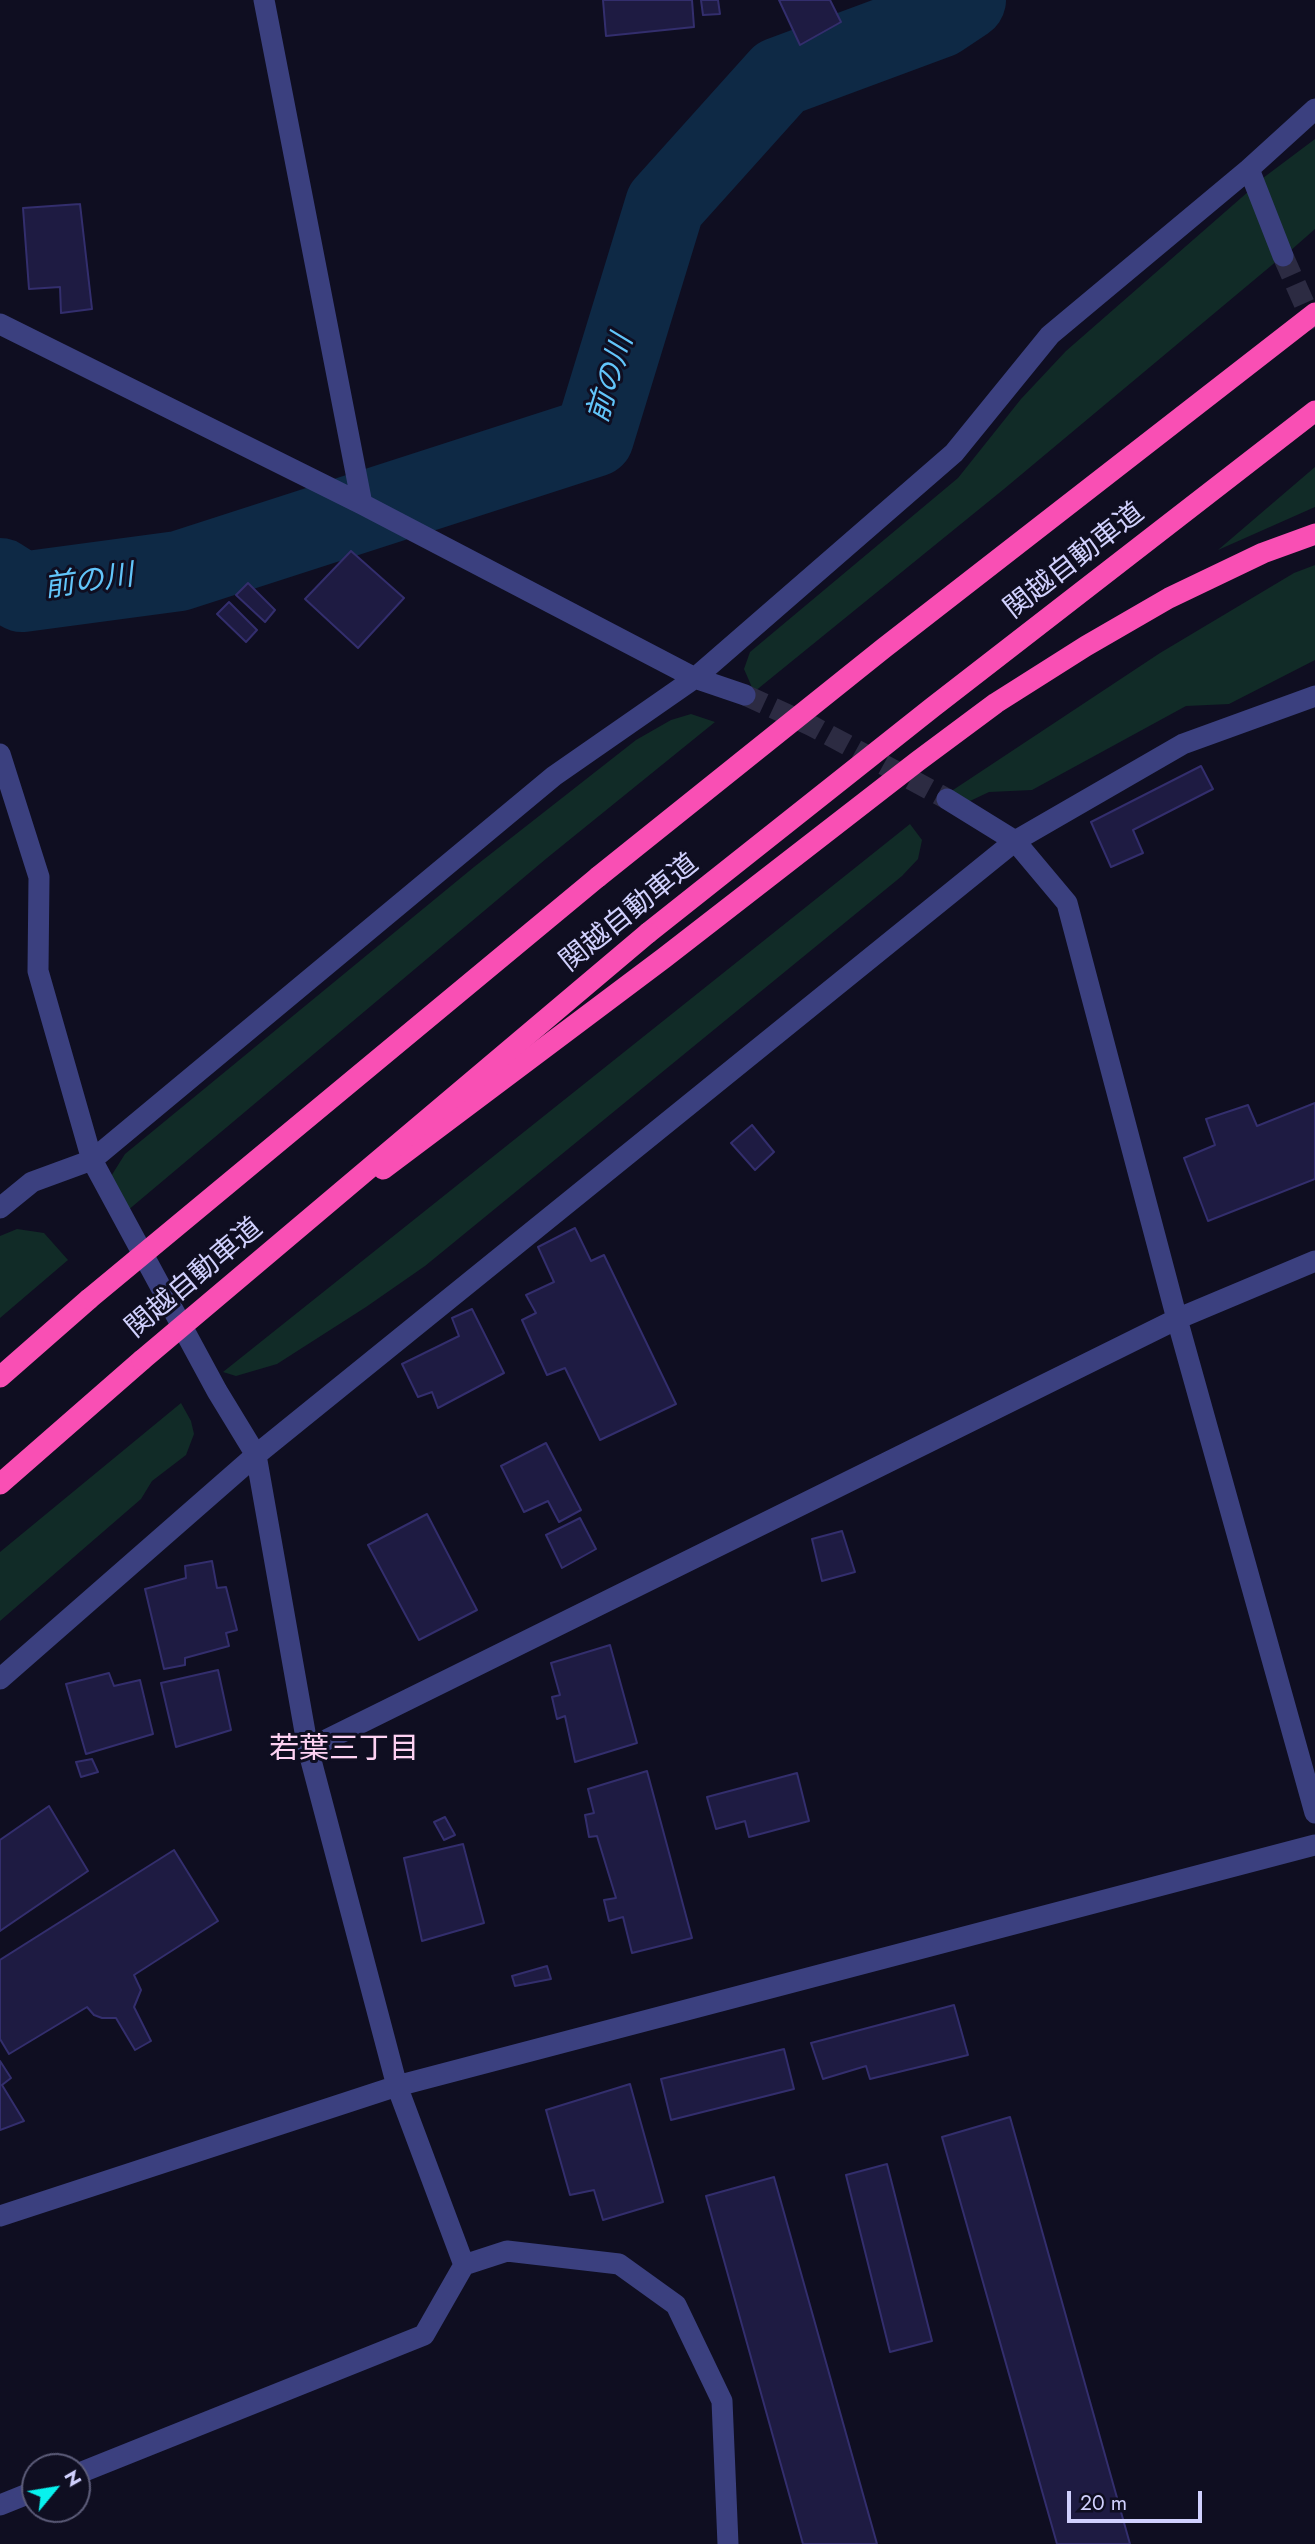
<!DOCTYPE html>
<html>
<head>
<meta charset="utf-8">
<style>
  body { margin:0 }
  #map { position:relative; width:1315px; height:2544px; overflow:hidden; background:#0f0e21; font-family:Jost,sans-serif }
  canvas { display:block }
  .north { position:absolute; left:21px; top:2453px; width:70px; height:70px; box-sizing:border-box; background:#0f0e21; border:2px solid #5c5c79; border-radius:50%; rotate:60deg; font-size:19px; font-weight:700; line-height:28px; text-align:center; color:#d0d0fd }
  .north::after { content:''; display:block; margin:auto; width:24px; height:32px; background:#08f2ee; clip-path:polygon(50% 0,100% 100%,50% 72%,0 100%) }
  .scale { position:absolute; left:1067px; top:2491px; width:135px; height:32px; box-sizing:border-box; border:4px solid #d0d0fd; border-top:0; padding-left:9px; font-size:21px; line-height:24px; white-space:nowrap; color:#d0d0fd; -webkit-text-stroke:5px #0f0e21; paint-order:stroke }
</style>
</head>
<body>
<div id="map">
<canvas width="1315" height="2544"></canvas>
<div class="north">N</div>
<div class="scale">20 m</div>
</div>
<script>
const g = document.querySelector('canvas').getContext('2d');
g.lineJoin = 'round';
function paint(path, color) {
  g.fillStyle = color;
  g.fill(path, 'evenodd');
}
function poly(rows) {
  const path = new Path2D();
  for (const r of rows) {
    path.moveTo(r[0], r[1]);
    for (let i = 2; i < r.length; i += 2) path.lineTo(r[i], r[i + 1]);
  }
  return path;
}
function trace(path, color, width, dash) {
  g.strokeStyle = color;
  g.lineWidth = width;
  g.lineCap = dash ? 'butt' : 'round';
  g.setLineDash(dash || []);
  g.stroke(path);
}
function write(font, color, halo, rows, align = 'center') {
  g.font = font + ' Jost,"Noto Sans JP",sans-serif';
  g.lineWidth = 6;
  g.setLineDash([]);
  g.textBaseline = 'middle';
  g.strokeStyle = halo;
  g.fillStyle = color;
  for (const [text, x, y, turn = 0] of rows) {
    g.save();
    g.translate(x, y);
    g.rotate((+turn || 0) * Math.PI / 180);
    g.textAlign = isNaN(turn) ? turn : align;
    if (halo) g.strokeText(text, 0, 0);
    g.fillText(text, 0, 0);
    g.restore();
  }
}
paint(poly([
  [1315,139,1315,229,1290,251,1263,178],
  [1249,191,1278,260,1004,489,754,692,744,669,750,652,958,478,1021,399,1066,351],
  [1315,467,1315,507,1218,550],
  [1315,565,1315,660,1229,704,1186,706,1032,790,989,792,970,801,950,792,1160,653,1294,573],
  [691,714,715,722,547,858,127,1211,108,1181,125,1154,474,867,636,740,671,720],
  [910,824,922,840,918,859,902,876,425,1266,366,1307,277,1364,236,1376,223,1372],
  [17,1229,44,1233,68,1260,0,1318,0,1236],
  [181,1403,191,1421,194,1434,186,1455,152,1481,141,1499,0,1621,0,1552]
]), '#112b27');
trace(poly([
  [0,578,22,592,179,571,594,437,665,205,780,77,939,18,966,0]
]), '#0e2945', 80);
const building = poly([
  [603,0,692,0,694,27,606,36,603,0],
  [701,0,718,0,720,14,703,15,701,0],
  [779,0,830,0,841,22,800,45,779,0],
  [80,204,92,309,61,313,60,287,29,289,23,208,80,204],
  [351,551,404,598,358,648,305,599,351,551],
  [248,583,275,610,265,622,236,595,248,583],
  [229,602,257,630,246,642,217,614,229,602],
  [1201,766,1213,789,1133,830,1143,853,1111,867,1091,822,1201,766],
  [1315,1103,1315,1179,1208,1221,1184,1158,1215,1145,1206,1119,1248,1105,1257,1126,1315,1103],
  [752,1125,774,1152,755,1170,731,1143,752,1125],
  [575,1228,591,1261,604,1255,676,1404,600,1440,565,1368,547,1375,522,1320,536,1313,526,1295,554,1282,538,1247,575,1228],
  [472,1309,504,1373,438,1408,432,1392,418,1397,402,1364,459,1336,452,1318,472,1309],
  [546,1443,581,1510,559,1522,548,1501,524,1512,501,1466,546,1443],
  [427,1514,477,1610,419,1640,368,1545,427,1514],
  [580,1518,596,1549,562,1568,546,1535,580,1518],
  [842,1531,855,1572,822,1581,812,1539,842,1531],
  [212,1561,217,1588,226,1587,237,1630,226,1633,229,1646,185,1658,185,1665,164,1669,145,1589,186,1578,185,1566,212,1561],
  [610,1645,637,1743,575,1762,565,1716,557,1719,552,1697,560,1695,551,1663,610,1645],
  [218,1670,231,1730,176,1747,161,1683,218,1670],
  [109,1673,114,1686,140,1680,153,1734,86,1754,66,1684,109,1673],
  [92,1759,98,1772,81,1777,76,1762,92,1759],
  [647,1771,692,1938,632,1953,623,1917,609,1921,604,1900,616,1898,597,1836,589,1837,585,1815,594,1813,588,1789,647,1771],
  [797,1773,809,1821,749,1837,745,1821,716,1829,707,1797,797,1773],
  [49,1806,88,1871,0,1931,0,1840,49,1806],
  [445,1817,455,1835,444,1840,434,1822,445,1817],
  [463,1844,484,1923,422,1941,404,1858,463,1844],
  [174,1850,218,1921,134,1975,141,1990,134,2007,151,2041,135,2050,116,2018,102,2018,94,2015,87,2007,9,2054,0,2039,0,1960,174,1850],
  [547,1966,551,1979,515,1986,512,1976,547,1966],
  [954,2005,968,2055,870,2079,866,2066,823,2079,811,2043,954,2005],
  [784,2049,794,2089,671,2120,661,2079,784,2049],
  [0,2061,11,2078,2,2085,24,2121,0,2130,0,2061],
  [630,2084,663,2202,603,2220,594,2190,570,2195,546,2110,630,2084],
  [1010,2117,1130,2544,1057,2544,942,2137,1010,2117],
  [887,2164,932,2341,890,2352,846,2175,887,2164],
  [774,2177,877,2544,803,2544,706,2196,774,2177]
]);
paint(building, '#1e1b42');
trace(building, '#332e6d', 2);
trace(poly([
  [1283,256,1315,328],
  [745,695,812,726,947,799]
]), '#2c2b42', 21, [21, 10]);
trace(poly([
  [264,0,362,504],
  [1249,169,1283,256],
  [0,324,362,504,695,678,745,695],
  [0,754,39,877,38,971,92,1160,217,1391,256,1455,308,1749,397,2086,464,2265,507,2251,619,2264,676,2305,722,2401,728,2544],
  [947,799,1015,841,1067,903,1177,1319,1315,1813],
  [0,1208,32,1182,92,1160,554,776,695,678,954,453,1050,335,1249,169,1315,109],
  [0,1679,256,1455,1015,841,1183,744,1315,696],
  [308,1749,1177,1319,1315,1261],
  [0,2216,397,2086,1315,1845],
  [77,2474,424,2335,464,2265],
  [0,2505,35,2491]
]), '#3b407f', 21);
trace(poly([
  [598,877,884,648,1315,313],
  [648,933,933,707,1315,411],
  [383,1169,664,958,918,761,996,703,1086,646,1169,598,1263,553,1315,534],
  [0,1377,89,1299],
  [0,1484,142,1360]
]), '#f94fb4', 21);
trace(poly([
  [89,1299,598,877],
  [142,1360,648,933]
]), '#f94fb4', 21);
write('28px', '#d0d0fd', '#0f0e21', [
  ["関越自動車道",1075,562,-38],
  ["関越自動車道",630,914,-39],
  ["関越自動車道",195,1279,-40]
]);
write('italic 30px', '#62c5fa', '#0f0e21', [
  ["前の川",612,379,-73],
  ["前の川",89,583,-8]
]);
write('30px', '#fed2f3', '#0f0e21', [
  ["若葉三丁目",344,1751]
]);
</script>
</body>
</html>
